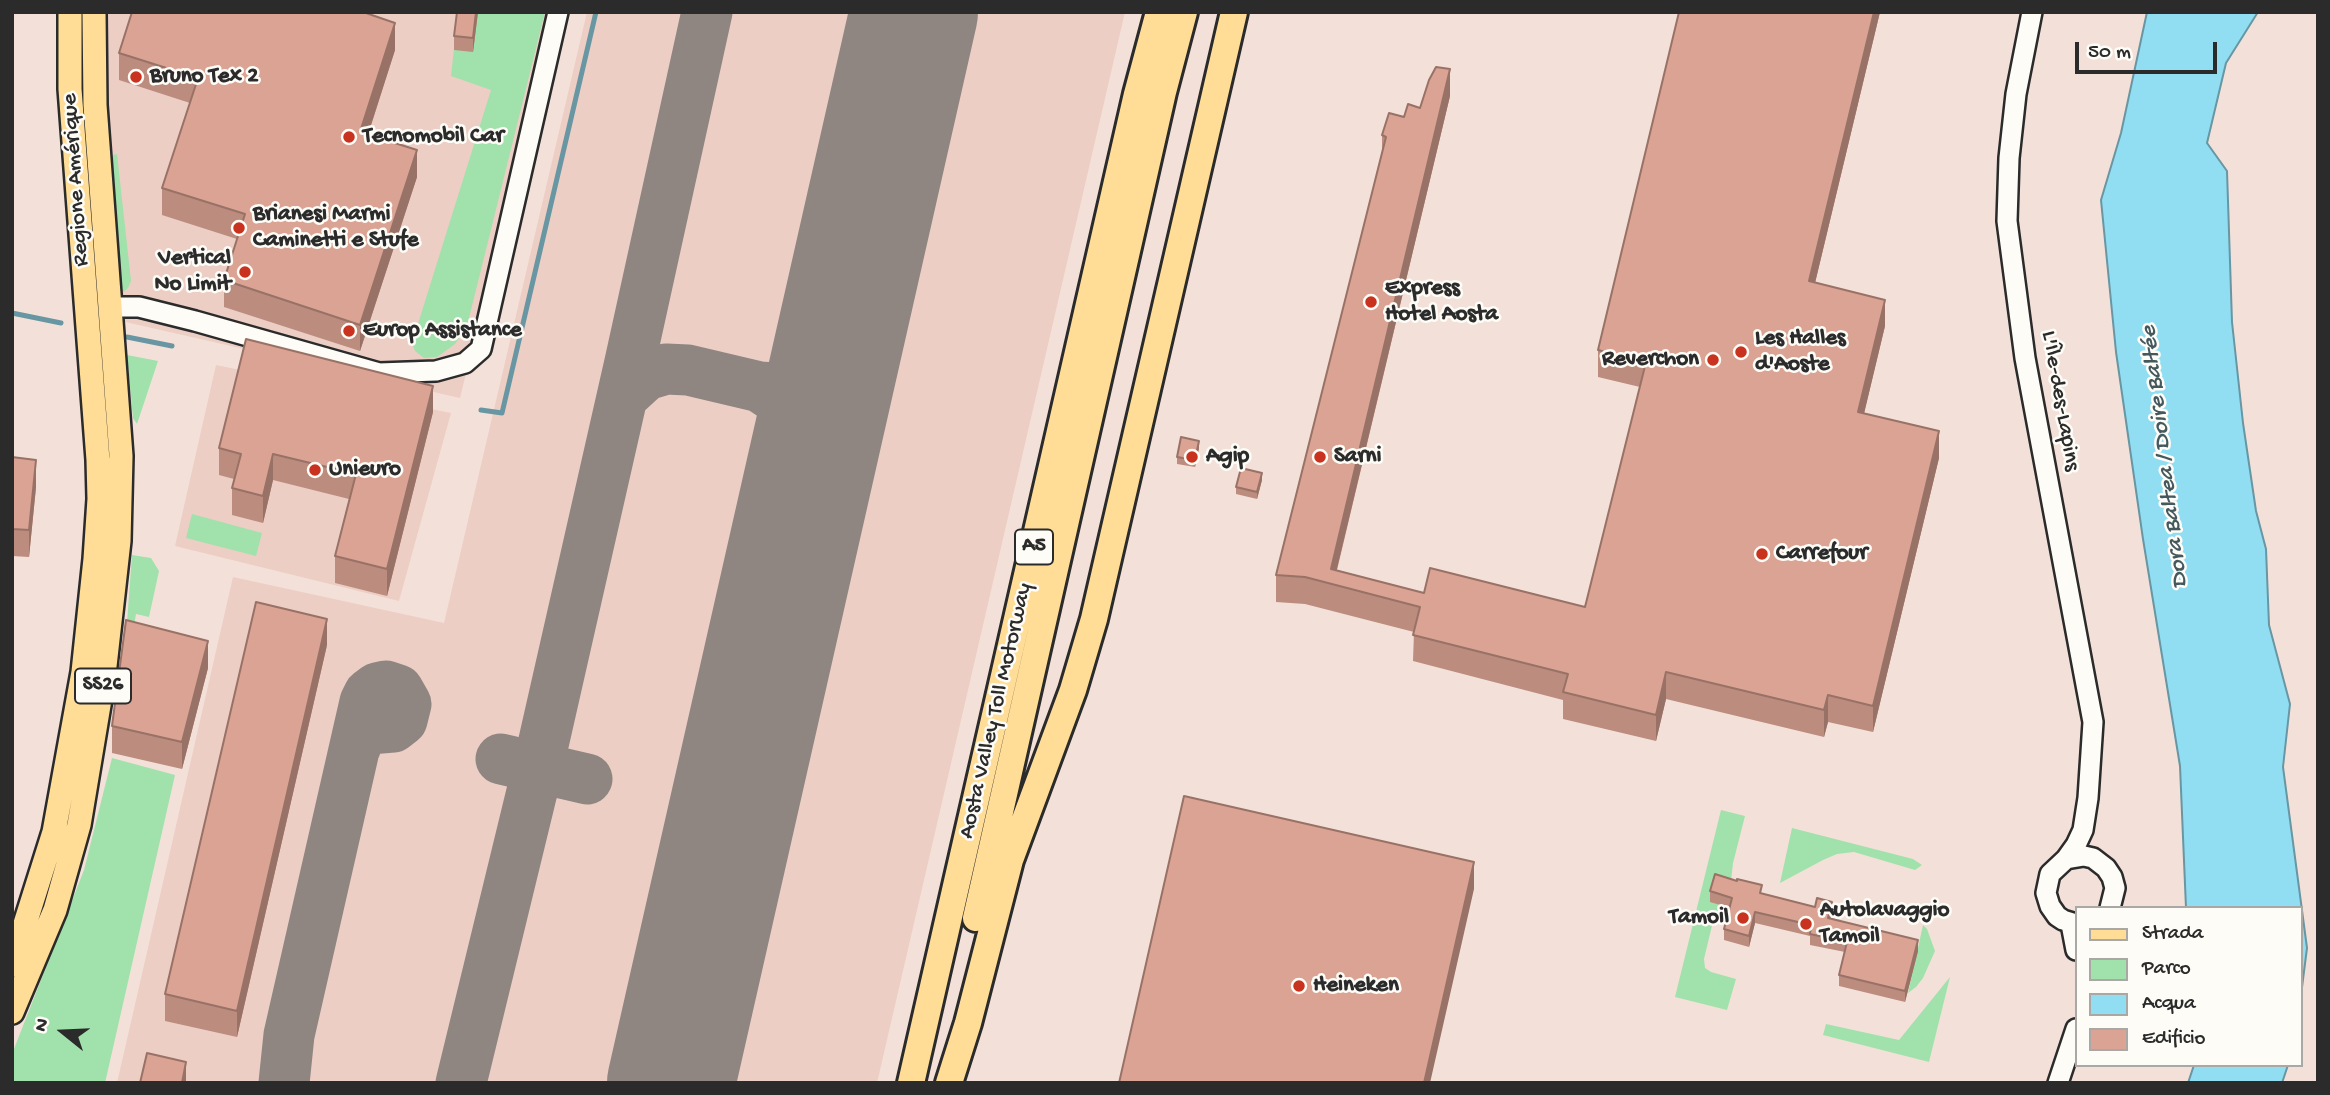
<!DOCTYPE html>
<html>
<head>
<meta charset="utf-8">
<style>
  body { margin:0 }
  #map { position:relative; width:2330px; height:1095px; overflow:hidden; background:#f3e1d9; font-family:"Gochi Hand",sans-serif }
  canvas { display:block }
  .frame { position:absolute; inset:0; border:14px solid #2b2b2b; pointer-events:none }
  .legend { position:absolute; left:2075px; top:906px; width:228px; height:161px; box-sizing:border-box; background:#fdfcf7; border:2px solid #a9a8a5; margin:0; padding:9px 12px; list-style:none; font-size:21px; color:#2b2b2b }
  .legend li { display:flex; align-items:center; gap:14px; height:35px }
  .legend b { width:35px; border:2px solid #a9a8a5 }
  .north { position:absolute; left:28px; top:997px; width:70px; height:70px; -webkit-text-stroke:5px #fdfcf7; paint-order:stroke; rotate:288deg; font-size:19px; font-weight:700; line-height:28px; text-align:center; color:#2b2b2b }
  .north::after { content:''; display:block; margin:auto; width:24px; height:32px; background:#2b2b2b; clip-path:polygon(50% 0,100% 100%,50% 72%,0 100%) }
  .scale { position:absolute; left:2075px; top:42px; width:142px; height:32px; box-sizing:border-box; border:4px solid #2b2b2b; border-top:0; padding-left:9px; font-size:21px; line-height:24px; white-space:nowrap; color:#2b2b2b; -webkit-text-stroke:5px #fdfcf7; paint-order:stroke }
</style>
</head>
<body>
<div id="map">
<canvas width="2330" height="1095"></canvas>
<div class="frame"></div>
<ul class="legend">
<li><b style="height:9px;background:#ffdd96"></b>Strada</li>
<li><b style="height:19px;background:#a1e1ab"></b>Parco</li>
<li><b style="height:19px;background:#91ddf2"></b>Acqua</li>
<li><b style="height:19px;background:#dba393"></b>Edificio</li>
</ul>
<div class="north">N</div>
<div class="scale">50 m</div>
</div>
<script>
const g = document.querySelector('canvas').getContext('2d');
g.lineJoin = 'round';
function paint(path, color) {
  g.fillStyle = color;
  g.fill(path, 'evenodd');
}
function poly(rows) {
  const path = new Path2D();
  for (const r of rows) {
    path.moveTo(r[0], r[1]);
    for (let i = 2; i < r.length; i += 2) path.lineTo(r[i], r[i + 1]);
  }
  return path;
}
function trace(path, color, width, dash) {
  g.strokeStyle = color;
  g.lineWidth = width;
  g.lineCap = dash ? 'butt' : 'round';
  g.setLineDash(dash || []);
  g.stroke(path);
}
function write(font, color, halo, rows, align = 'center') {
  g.font = font + ' "Gochi Hand",sans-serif';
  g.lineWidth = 5;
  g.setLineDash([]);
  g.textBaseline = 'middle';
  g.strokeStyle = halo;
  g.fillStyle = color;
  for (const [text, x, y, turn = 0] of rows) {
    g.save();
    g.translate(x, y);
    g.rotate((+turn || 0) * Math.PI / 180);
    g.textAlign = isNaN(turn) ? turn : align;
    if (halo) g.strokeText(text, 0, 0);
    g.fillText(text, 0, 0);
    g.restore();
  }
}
paint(poly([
  [104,12,550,12,509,197,460,398,121,321,107,198],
  [587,12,1125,12,877,1083,117,1083,233,577,444,623],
  [216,365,451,413,399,601,175,546]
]), '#eccec4');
paint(poly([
  [458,12,545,12,467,326,455,344,437,357,424,358,415,351,412,343,491,90,451,76],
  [117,154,131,281,128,288,123,292,118,288,110,156],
  [127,355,158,361,137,424,133,418],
  [192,514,262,533,256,556,186,538],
  [132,555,151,558,159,571,149,617,136,614,132,638,126,636],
  [112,758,175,775,105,1083,12,1083,12,1054,84,870],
  [1721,810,1745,816,1733,863,1730,890,1710,901,1724,907,1715,913,1704,959,1705,968,1711,972,1736,979,1727,1010,1675,997],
  [1792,828,1913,859,1922,865,1915,870,1854,852,1837,854,1823,860,1780,883],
  [1923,925,1927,929,1935,951,1923,978,1916,987,1908,993],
  [1950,977,1929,1062,1823,1035,1826,1024,1899,1040]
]), '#a1e1ab');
const water = poly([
  [2147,12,2258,12,2226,63,2207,143,2227,171,2232,322,2243,423,2256,511,2266,549,2269,625,2290,704,2283,767,2307,948,2300,1003,2300,908,2186,908,2180,766,2143,539,2116,352,2101,200,2121,133,2147,12],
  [2194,1065,2288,1065,2282,1083,2188,1083,2194,1065]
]);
paint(water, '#91ddf2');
trace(water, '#6896a2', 2);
trace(poly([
  [12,313,61,323],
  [127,337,172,346],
  [481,410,502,413,596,12]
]), '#6896a2', 5);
trace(poly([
  [760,387,784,403,801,428,807,483],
  [623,396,646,375,666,369,688,370,760,387,772,388,784,384,800,377,813,367,822,356,845,320],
  [501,759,587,779],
  [284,1083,289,1035,365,702,369,694,377,688,386,686,398,690,406,704,402,720,393,727,369,729,359,738,355,748],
  [461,1083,538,767,630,362,707,12]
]), '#8f8682', 51);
trace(poly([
  [671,1083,914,12]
]), '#8f8682', 128);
const minor = poly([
  [2032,12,2016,94,2009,158,2007,221,2025,358,2093,722,2088,798,2083,830,2076,845,2066,859],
  [110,307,139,307,195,321,379,373,436,371,465,363,481,349,558,12],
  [2071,924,2076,950],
  [2076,924,2063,920,2057,916,2050,906,2046,893,2050,874,2066,859,2084,856,2093,858,2106,868,2112,877,2115,888,2110,908],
  [2058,1083,2076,1029]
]);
const major = poly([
  [12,965,54,832,83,672,95,559,99,499,98,460,70,89,70,12],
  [12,1012,55,910,79,825,104,675,119,541,121,456,95,105,94,12]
]);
const highway = poly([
  [976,918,1163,92,1184,12],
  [911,1083,1137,94,1159,12],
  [949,1083,968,1023,1010,860,1073,690,1094,619,1234,12]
]);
trace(minor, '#2b2b2b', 24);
trace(major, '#2b2b2b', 28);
trace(highway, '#2b2b2b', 32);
trace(minor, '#fdfcf7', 19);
trace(major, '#ffdd96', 23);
trace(highway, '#ffdd96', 26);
paint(poly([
  [478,12,473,52,454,50,454,36],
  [1679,12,1880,12,1815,283,1885,326,1864,413,1939,458,1873,732,1828,722,1824,737,1666,699,1656,741,1563,719,1563,700,1413,661,1414,632,1305,604,1276,602,1276,575,1382,153,1382,135,1404,117,1420,108,1450,96,1337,570,1424,593,1585,607,1640,387,1598,377,1598,350],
  [395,50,368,135,417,177,360,351,224,307,224,280,237,239,162,215,162,188,190,103,119,80,119,53],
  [433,412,387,596,335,583,335,556,349,499,273,480,263,523,232,515,232,488,234,479,219,475,219,448],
  [1199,448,1195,467,1177,464,1177,457],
  [12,457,36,487,29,557,12,556],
  [1262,480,1257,499,1236,494,1236,487],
  [327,645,237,1037,165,1021,165,994],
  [208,668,182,769,112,753,112,726],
  [1710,891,1762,893,1832,913,1830,919,1918,951,1905,1002,1839,986,1839,975,1845,952,1810,945,1810,936,1755,923,1749,947,1724,940,1724,929,1730,908,1710,902]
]), '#bc8c7e');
paint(poly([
  [476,12,478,12,473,52,473,38],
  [1874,12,1880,12,1809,308,1809,281],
  [395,23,395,50,360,159,360,132],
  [1450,69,1450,96,1333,585,1331,569],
  [417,150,417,177,360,351,360,325],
  [1885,300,1885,326,1858,439,1858,412],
  [433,386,433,412,387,596,387,569],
  [1939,431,1939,458,1873,732,1873,706],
  [1199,441,1199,448,1195,467,1195,460],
  [273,454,273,480,263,523,263,496],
  [36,460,36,487,29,557,29,530],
  [1262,473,1262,480,1257,499,1257,492],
  [327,619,327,645,237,1037,237,1011],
  [208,641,208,668,182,769,182,742],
  [1666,672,1666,699,1656,741,1656,715],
  [1828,695,1828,722,1824,737,1824,710],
  [1474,862,1474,889,1430,1083,1424,1083],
  [1832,902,1832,913,1828,929,1828,918],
  [1755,912,1755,923,1749,947,1749,936],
  [1918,940,1918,951,1905,1002,1905,991],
  [186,1062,186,1083,182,1083]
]), '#997267');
const building = poly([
  [132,12,363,12,395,23,360,132,417,150,360,325,224,280,245,214,162,188,198,78,119,53,132,12],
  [457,12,476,12,473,38,454,36,457,12],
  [1679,12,1874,12,1809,281,1885,300,1858,412,1939,431,1873,706,1828,695,1824,710,1666,672,1656,715,1563,692,1568,674,1413,635,1420,607,1305,577,1276,575,1386,137,1382,135,1389,113,1404,117,1408,104,1420,108,1429,80,1436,67,1450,69,1331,569,1424,593,1430,568,1585,607,1646,362,1598,350,1679,12],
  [246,339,433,386,387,569,335,556,356,474,273,454,263,496,232,488,241,454,219,448,246,339],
  [1181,437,1199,441,1195,460,1177,457,1181,437],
  [12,457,36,460,29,530,12,529,12,457],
  [1241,468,1262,473,1257,492,1236,487,1241,468],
  [256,602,327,619,237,1011,165,994,256,602],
  [126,620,208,641,182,742,112,726,126,620],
  [1184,796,1474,862,1424,1083,1119,1083,1184,796],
  [1715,874,1737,881,1737,879,1762,885,1760,893,1815,907,1817,898,1832,902,1828,918,1918,940,1905,991,1839,975,1847,942,1810,934,1811,925,1755,912,1749,936,1724,929,1732,898,1710,891,1715,874],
  [147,1053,186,1062,182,1083,140,1083,147,1053]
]);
paint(building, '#dba393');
trace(building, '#997267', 2);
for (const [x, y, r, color] of [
  [136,77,7,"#c8321e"],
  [349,137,7,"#c8321e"],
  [239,228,7,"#c8321e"],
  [245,272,7,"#c8321e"],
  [1371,302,7,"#c8321e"],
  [349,331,7,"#c8321e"],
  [1741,352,7,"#c8321e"],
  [1713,360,7,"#c8321e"],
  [1192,457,7,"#c8321e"],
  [1320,457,7,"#c8321e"],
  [315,470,7,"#c8321e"],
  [1762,554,7,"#c8321e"],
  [1743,918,7,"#c8321e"],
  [1806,924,7,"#c8321e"],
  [1299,986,7,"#c8321e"]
]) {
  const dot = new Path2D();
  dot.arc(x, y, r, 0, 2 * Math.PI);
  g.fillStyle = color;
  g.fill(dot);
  trace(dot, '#fdfcf7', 2.5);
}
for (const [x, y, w] of [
  [1034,547,38],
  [103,686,56]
]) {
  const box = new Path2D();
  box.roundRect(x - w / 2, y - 17.5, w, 35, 5);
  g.fillStyle = '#fdfcf7';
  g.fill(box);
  trace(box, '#2b2b2b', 2);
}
write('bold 21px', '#2b2b2b', null, [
  ["A5",1034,547],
  ["SS26",103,686]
]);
write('bold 23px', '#2b2b2b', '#fdfcf7', [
  ["Bruno Tex 2",150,77],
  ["Tecnomobil Car",363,137],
  ["Brianesi Marmi",253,215],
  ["Caminetti e Stufe",253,241],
  ["Vertical",231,259,"right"],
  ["No Limit",231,285,"right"],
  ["Express",1385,289],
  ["Hotel Aosta",1385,315],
  ["Europ Assistance",363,331],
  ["Les Halles",1755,339],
  ["d'Aoste",1755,365],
  ["Reverchon",1699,360,"right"],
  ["Agip",1206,457],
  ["Sarni",1334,457],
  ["Unieuro",329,470],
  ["Carrefour",1776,554],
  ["Autolavaggio",1820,911],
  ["Tamoil",1820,937],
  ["Tamoil",1729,918,"right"],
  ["Heineken",1313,986]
], 'left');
write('23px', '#2b2b2b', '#fdfcf7', [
  ["Regione Amérique",77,180,-94],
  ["L'Île-des-Lapins",2059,401,80],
  ["Aosta Valley Toll Motorway",997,711,-77]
]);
write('italic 24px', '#44585d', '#fdfcf7', [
  ["Dora Baltea / Doire Baltée",2166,457,-97]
]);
</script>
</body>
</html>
